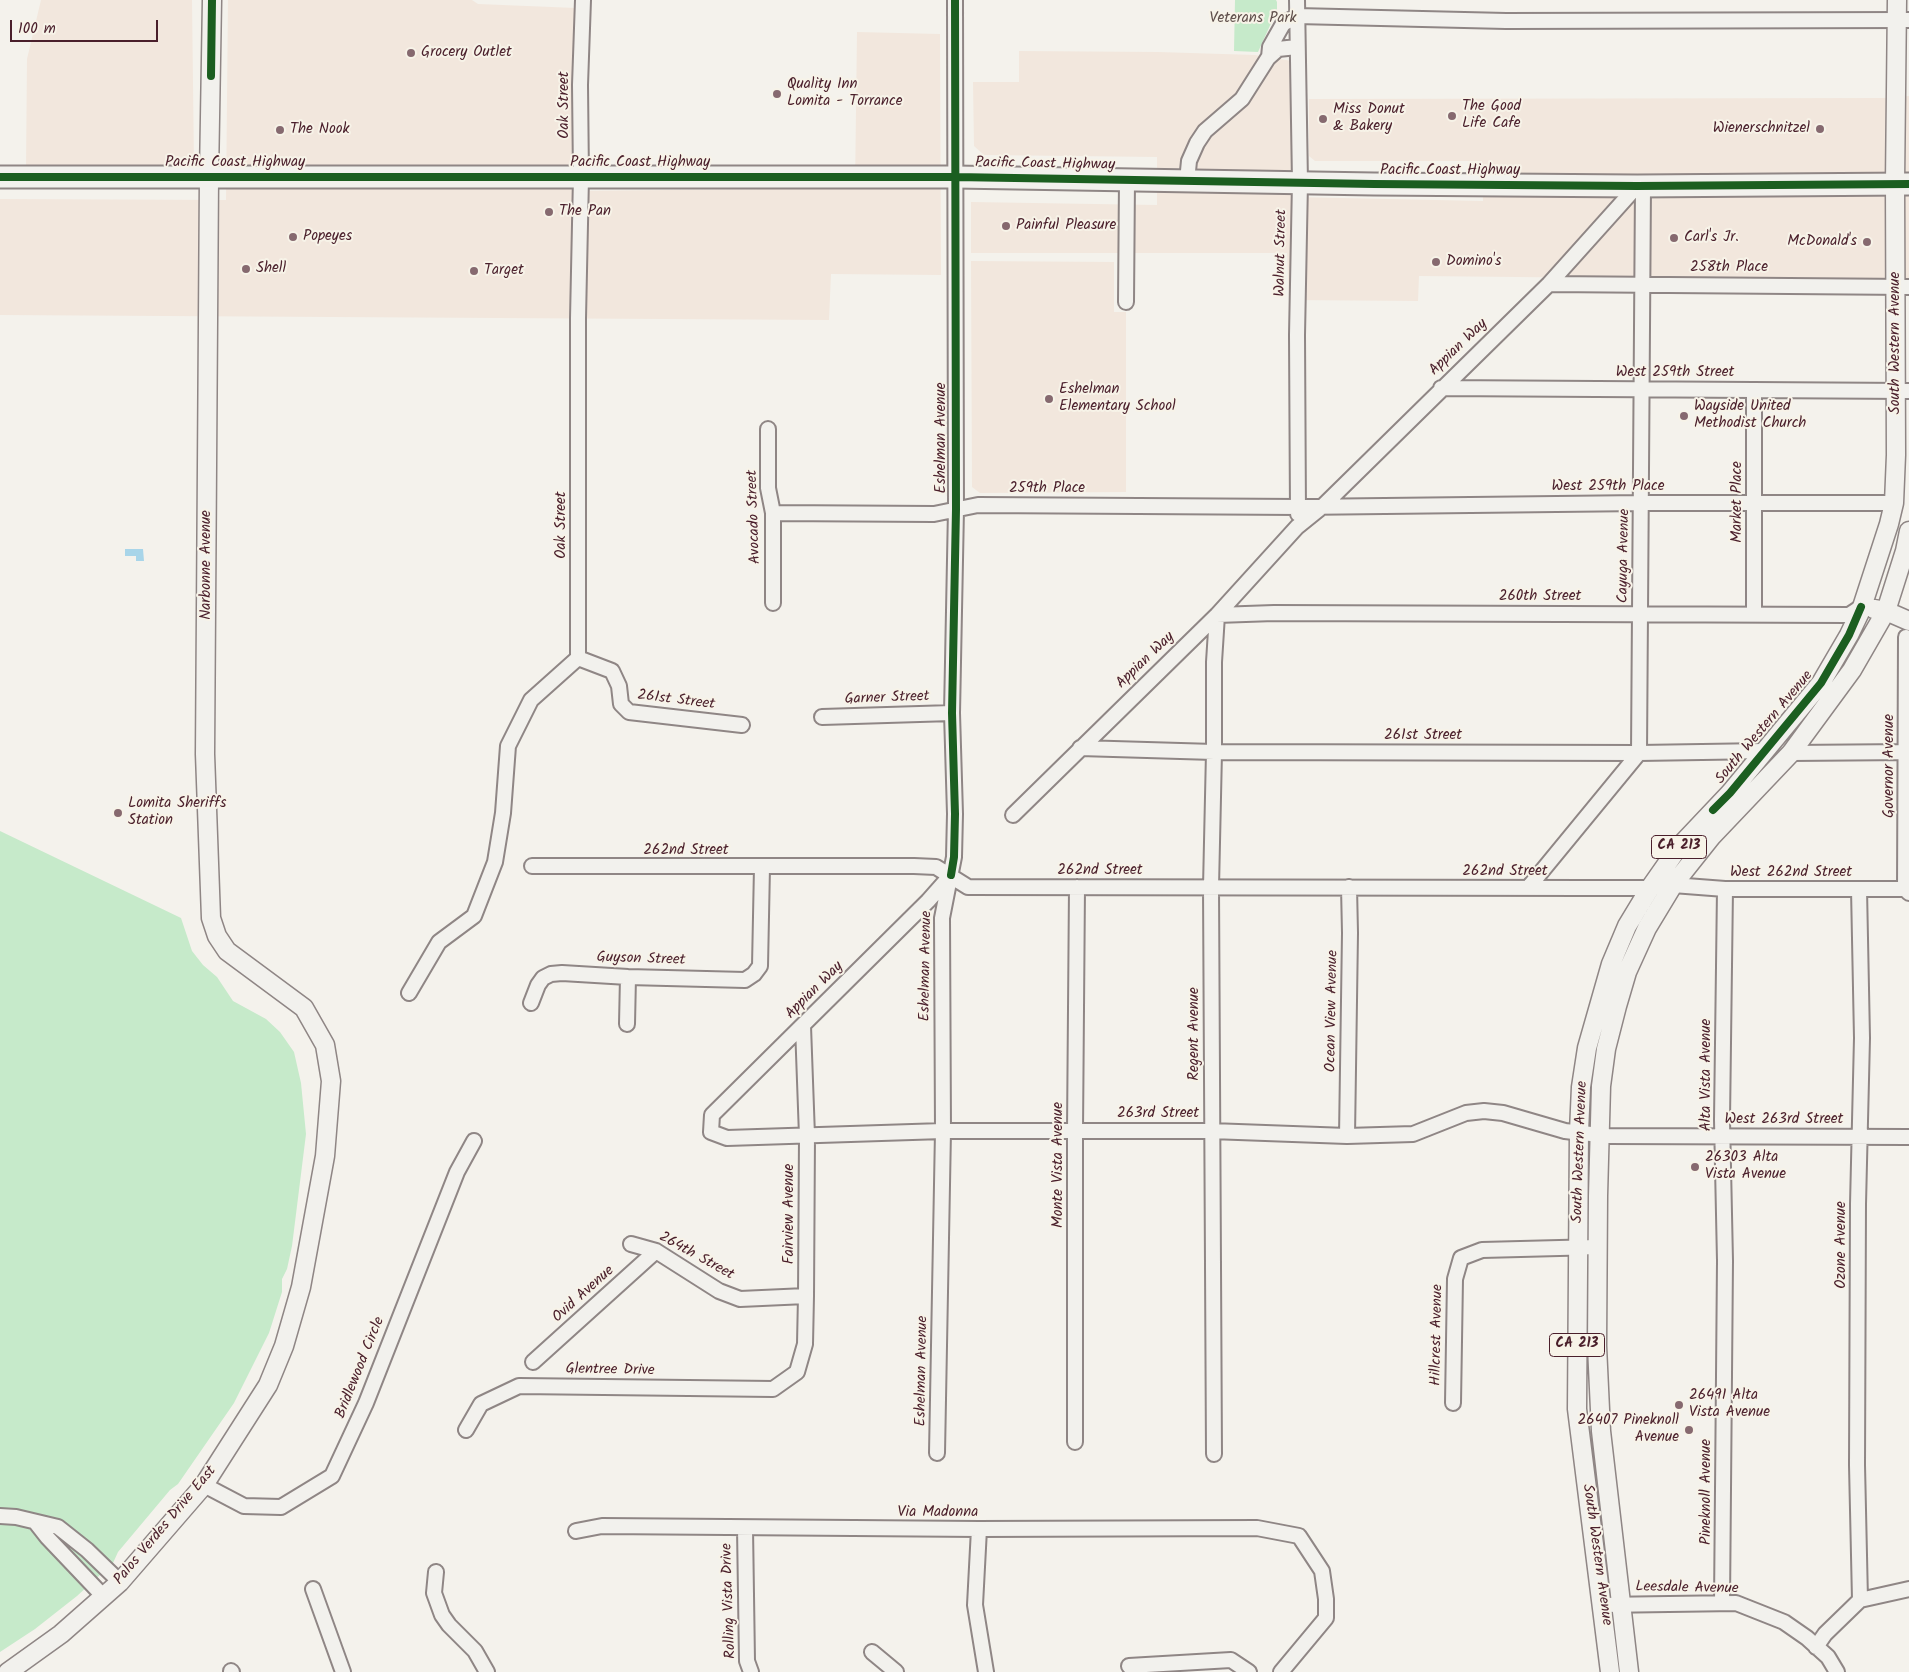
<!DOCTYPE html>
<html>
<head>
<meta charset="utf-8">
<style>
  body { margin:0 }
  #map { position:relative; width:1909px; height:1672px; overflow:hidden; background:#f4f2ec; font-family:Kalam,sans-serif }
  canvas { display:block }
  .scale { position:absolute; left:10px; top:20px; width:148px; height:22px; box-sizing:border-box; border:2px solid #4a1f2b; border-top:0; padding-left:6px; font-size:15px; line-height:18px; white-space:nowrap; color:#4a1f2b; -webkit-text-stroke:4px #f7f3e8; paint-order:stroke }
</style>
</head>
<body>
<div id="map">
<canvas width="1909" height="1672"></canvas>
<div class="scale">100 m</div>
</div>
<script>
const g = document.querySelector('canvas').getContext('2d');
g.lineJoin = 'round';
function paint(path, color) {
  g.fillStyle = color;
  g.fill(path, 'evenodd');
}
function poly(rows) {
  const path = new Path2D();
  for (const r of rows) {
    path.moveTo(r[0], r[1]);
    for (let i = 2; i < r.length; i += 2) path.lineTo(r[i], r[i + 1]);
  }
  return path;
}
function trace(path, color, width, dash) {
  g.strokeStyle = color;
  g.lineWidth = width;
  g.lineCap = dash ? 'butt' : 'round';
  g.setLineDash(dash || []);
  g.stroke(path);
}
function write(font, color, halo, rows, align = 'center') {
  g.font = font + ' Kalam,sans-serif';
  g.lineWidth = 4;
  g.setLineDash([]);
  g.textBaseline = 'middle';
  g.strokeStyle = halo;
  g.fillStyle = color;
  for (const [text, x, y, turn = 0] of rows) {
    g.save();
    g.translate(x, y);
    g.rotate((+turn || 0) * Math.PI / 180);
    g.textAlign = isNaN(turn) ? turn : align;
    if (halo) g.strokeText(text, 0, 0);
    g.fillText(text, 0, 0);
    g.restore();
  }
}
paint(poly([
  [41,0,192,0,194,167,26,169,27,59],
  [228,0,472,0,478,4,576,8,573,191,855,188,857,32,940,34,941,275,831,274,829,320,0,315,0,199,226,200],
  [1019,51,1158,52,1255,55,1292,61,1293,197,1483,201,1482,161,1315,161,1309,156,1309,99,1882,98,1909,96,1909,281,1419,276,1418,301,1289,300,1287,253,971,253,971,202,1157,205,1157,157,984,155,974,146,973,82,1019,82],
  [971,261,1114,262,1114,312,1126,312,1126,492,980,493,972,487]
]), '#f2e7dd');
paint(poly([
  [1235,0,1276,0,1277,2,1277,10,1258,52,1234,51],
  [0,831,181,918,192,951,203,965,217,977,233,1001,266,1019,280,1032,294,1052,301,1083,306,1134,292,1246,287,1269,282,1279,282,1292,269,1333,234,1403,178,1484,170,1490,118,1552,113,1563,77,1596,35,1629,0,1652]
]), '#c6eaca');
paint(poly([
  [125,549,143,549,144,561,136,561,136,556,125,556]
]), '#a8d5e9');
const minor = poly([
  [1297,0,1300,182,1297,335,1298,514],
  [1297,16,1506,21,1909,20],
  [1269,57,1270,47,1283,24,1297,16],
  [1187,181,1189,161,1197,143,1205,131,1242,99,1268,58,1278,49,1297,47],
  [1549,284,1909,287],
  [1126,302,1127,180],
  [1441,388,1909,391],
  [1754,390,1754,614],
  [768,429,768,488,773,513,773,603],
  [773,513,934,514,978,505,1299,507,1642,503,1894,503],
  [1906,637,1905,889,1909,893],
  [578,658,612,671,619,686,621,704,629,712,742,725],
  [822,717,952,713],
  [1080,748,1214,752,1639,753,1765,751],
  [1791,753,1909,752],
  [1013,815,1217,615,1297,527,1323,506,1549,284,1637,186],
  [532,866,914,866,936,867,968,887,1586,888,1650,888,1673,885,1725,889,1909,889],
  [951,875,928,901,712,1115,711,1132,727,1138,943,1131,1211,1131,1347,1136,1413,1134,1466,1113,1484,1111,1503,1113,1565,1131,1608,1136,1909,1137],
  [1528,888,1639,753,1643,186],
  [1859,889,1862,1038,1858,1204,1857,1465,1860,1600],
  [409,993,439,942,474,916,495,862,503,813,508,746,531,700,578,658,578,318,581,177,580,85,583,0],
  [531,1003,538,985,543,978,551,974,562,973,628,977,745,980,754,974,760,966,762,867],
  [627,1024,628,977],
  [1347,1136,1350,933,1349,887],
  [631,1244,656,1251,719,1291,740,1299,806,1296],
  [533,1362,656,1251],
  [1453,1403,1455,1279,1461,1258,1482,1250,1598,1247],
  [466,1430,481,1404,519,1386,773,1389,797,1372,805,1344,806,1296,807,1136,803,1026],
  [1075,1442,1075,1131,1077,887],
  [937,1453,943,1131,942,918,954,857,955,814,952,713,956,509,955,0],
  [1214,1454,1211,887,1214,752,1214,662,1217,615,1274,613,1849,615,1861,607],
  [204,1485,244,1506,281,1507,332,1476,366,1403,457,1172,474,1141],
  [0,1516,16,1517,58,1527,87,1550,120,1582],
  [36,1523,47,1537,104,1597],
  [745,1528,747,1661,751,1672],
  [979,1529,975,1605,986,1672],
  [576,1531,602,1526,979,1529,1257,1528,1299,1536,1322,1571,1326,1599,1326,1618,1281,1672],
  [436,1572,434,1593,442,1615,449,1625,475,1651,487,1672],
  [313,1589,343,1672],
  [1722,1603,1725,1261,1722,1120,1725,889],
  [1602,1605,1736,1603,1784,1622,1807,1638,1828,1657,1837,1672],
  [1816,1647,1825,1634,1860,1600,1909,1589],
  [872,1652,896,1672],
  [1129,1666,1231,1660,1249,1672],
  [231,1671,232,1672]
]);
const major = poly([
  [1874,609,1886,611,1909,621],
  [8,1672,61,1634,120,1582,204,1485,268,1385,284,1346,301,1287,325,1156,331,1081,325,1045,304,1008,227,951,217,936,211,918,205,754,209,176,212,0],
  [1610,1672,1577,1409,1579,1132,1581,1087,1587,1048,1611,964,1627,926,1650,888,1678,848,1730,793,1821,683,1849,635,1861,610,1889,524,1894,503,1896,455,1895,183,1897,0],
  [1629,1672,1601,1431,1597,1346,1598,1196,1601,1086,1606,1049,1617,1006,1627,972,1647,928,1673,885,1712,836,1791,753,1852,670,1886,611,1905,551,1909,531]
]);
const highway = poly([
  [0,177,955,177,1374,184,1637,186,1909,184]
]);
trace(minor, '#8f8685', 18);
trace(major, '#8f8685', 21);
trace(highway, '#8f8685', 25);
trace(minor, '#f2f1ed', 14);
trace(major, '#f2f1ed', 18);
trace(highway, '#f2f1ed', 21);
trace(poly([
  [211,76,212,0],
  [0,177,955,177,1374,184,1637,186,1909,184],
  [1713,810,1730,793,1821,683,1849,635,1861,607],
  [951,875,954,857,955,814,952,713,956,509,955,0]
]), '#1b5e20', 8);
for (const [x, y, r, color] of [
  [411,53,5,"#86696f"],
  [777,94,5,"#86696f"],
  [1452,116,5,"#86696f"],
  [1323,119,5,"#86696f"],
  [1820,129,5,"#86696f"],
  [280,130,5,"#86696f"],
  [549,212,5,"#86696f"],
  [1006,226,5,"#86696f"],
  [293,237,5,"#86696f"],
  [1674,238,5,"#86696f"],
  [1867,242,5,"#86696f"],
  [1436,262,5,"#86696f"],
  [246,269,5,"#86696f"],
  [474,271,5,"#86696f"],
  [1049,399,5,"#86696f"],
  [1684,416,5,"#86696f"],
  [118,813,5,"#86696f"],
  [1695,1167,5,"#86696f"],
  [1679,1405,5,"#86696f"],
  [1689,1430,5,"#86696f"]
]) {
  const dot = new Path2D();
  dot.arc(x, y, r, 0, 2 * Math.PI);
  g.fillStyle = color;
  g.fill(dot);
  trace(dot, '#f7f3e8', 2);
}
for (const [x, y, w] of [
  [1679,847,55],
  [1577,1345,55]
]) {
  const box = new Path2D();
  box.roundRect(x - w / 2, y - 11.5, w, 23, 4);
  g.fillStyle = '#f7f3e8';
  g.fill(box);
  trace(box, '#4a1f2b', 1);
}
write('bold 14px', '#4a1f2b', null, [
  ["CA 213",1679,847],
  ["CA 213",1577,1345]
]);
write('15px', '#60504c', '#f7f3e8', [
  ["Veterans Park",1253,19]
]);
write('15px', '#4a1f2b', '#f7f3e8', [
  ["Grocery Outlet",421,53],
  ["Quality Inn",787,85],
  ["Lomita - Torrance",787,102],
  ["The Good",1462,107],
  ["Life Cafe",1462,124],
  ["Miss Donut",1333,110],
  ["& Bakery",1333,127],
  ["Wienerschnitzel",1810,129,"right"],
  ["The Nook",290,130],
  ["The Pan",559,212],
  ["Painful Pleasure",1016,226],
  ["Popeyes",303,237],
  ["Carl's Jr.",1684,238],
  ["McDonald's",1857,242,"right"],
  ["Domino's",1446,262],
  ["Shell",256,269],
  ["Target",484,271],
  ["Eshelman",1059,390],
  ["Elementary School",1059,407],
  ["Wayside United",1694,407],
  ["Methodist Church",1694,424],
  ["Lomita Sheriffs",128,804],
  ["Station",128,821],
  ["26303 Alta",1705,1158],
  ["Vista Avenue",1705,1175],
  ["26491 Alta",1689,1396],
  ["Vista Avenue",1689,1413],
  ["26407 Pineknoll",1679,1421,"right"],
  ["Avenue",1679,1438,"right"]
], 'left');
write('15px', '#4a1f2b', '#f7f3e8', [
  ["Oak Street",565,105,-90],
  ["Pacific Coast Highway",235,163],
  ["Pacific Coast Highway",640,163],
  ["Pacific Coast Highway",1045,165,1],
  ["Pacific Coast Highway",1450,171],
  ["Walnut Street",1282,253,-89],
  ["258th Place",1729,268],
  ["South Western Avenue",1896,343,-90],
  ["Appian Way",1459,348,-44],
  ["West 259th Street",1675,373],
  ["Eshelman Avenue",942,438,-90],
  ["West 259th Place",1608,487],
  ["259th Place",1047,489],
  ["Market Place",1738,502,-90],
  ["Avocado Street",755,517,-92],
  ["Oak Street",562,525,-90],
  ["Cayuga Avenue",1625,556,-89],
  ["Narbonne Avenue",207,565,-90],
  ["260th Street",1540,597],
  ["Appian Way",1146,661,-44],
  ["Garner Street",887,699,-2],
  ["261st Street",676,701,7],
  ["South Western Avenue",1765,728,-50],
  ["261st Street",1423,736],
  ["Governor Avenue",1890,766,-90],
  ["262nd Street",686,851],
  ["262nd Street",1100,871],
  ["262nd Street",1505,872],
  ["West 262nd Street",1791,873],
  ["Guyson Street",641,960,2],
  ["Eshelman Avenue",927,966,-89],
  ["Appian Way",815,991,-45],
  ["Ocean View Avenue",1333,1011,-89],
  ["Regent Avenue",1195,1034,-90],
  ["Alta Vista Avenue",1707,1075,-90],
  ["263rd Street",1158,1114],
  ["West 263rd Street",1784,1120],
  ["South Western Avenue",1581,1152,-88],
  ["Monte Vista Avenue",1059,1165,-90],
  ["Fairview Avenue",790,1214,-90],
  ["Ozone Avenue",1842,1245,-90],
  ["264th Street",696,1257,29],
  ["Ovid Avenue",584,1295,-42],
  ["Hillcrest Avenue",1438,1335,-89],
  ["Bridlewood Circle",361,1368,-68],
  ["Glentree Drive",610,1371,1],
  ["Eshelman Avenue",923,1371,-89],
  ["Pineknoll Avenue",1707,1492,-90],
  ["Via Madonna",938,1513],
  ["Palos Verdes Drive East",166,1526,-50],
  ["South Western Avenue",1596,1555,82],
  ["Leesdale Avenue",1687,1589,1],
  ["Rolling Vista Drive",730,1601,-92]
]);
</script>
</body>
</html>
